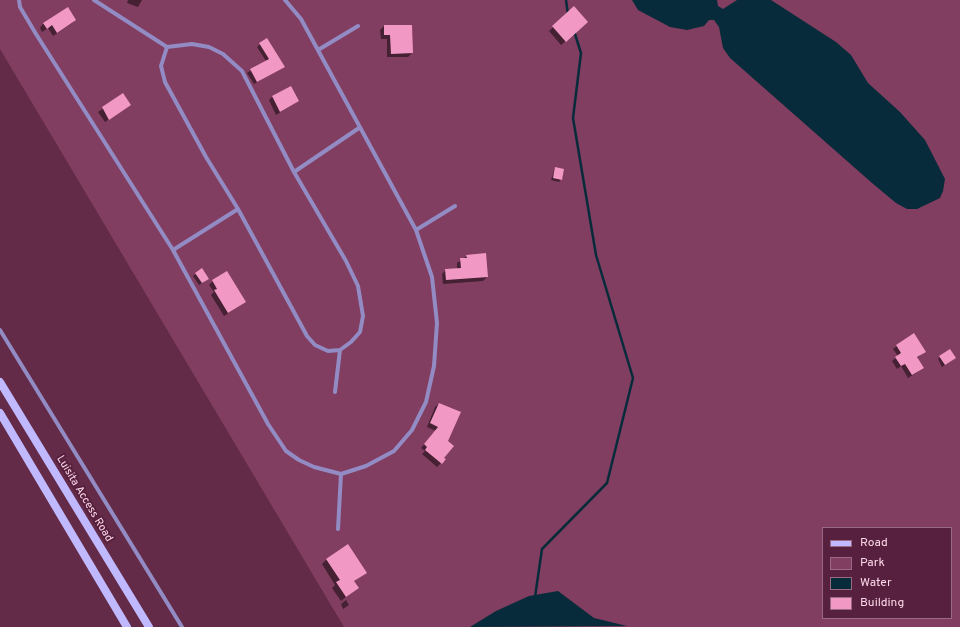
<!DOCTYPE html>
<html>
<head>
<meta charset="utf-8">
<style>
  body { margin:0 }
  #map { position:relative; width:960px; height:627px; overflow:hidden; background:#632b48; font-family:Overpass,sans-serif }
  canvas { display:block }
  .legend { position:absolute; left:822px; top:527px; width:130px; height:92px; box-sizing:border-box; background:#57203e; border:1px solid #996a82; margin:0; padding:5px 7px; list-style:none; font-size:12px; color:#fcd8e8 }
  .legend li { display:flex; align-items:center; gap:8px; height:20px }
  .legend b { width:20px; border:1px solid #996a82 }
</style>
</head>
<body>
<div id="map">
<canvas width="960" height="627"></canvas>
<ul class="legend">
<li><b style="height:5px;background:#c1b9ff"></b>Road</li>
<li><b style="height:11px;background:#813e60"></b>Park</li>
<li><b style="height:11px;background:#072b3a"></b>Water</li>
<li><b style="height:11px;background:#f298c4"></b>Building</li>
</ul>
</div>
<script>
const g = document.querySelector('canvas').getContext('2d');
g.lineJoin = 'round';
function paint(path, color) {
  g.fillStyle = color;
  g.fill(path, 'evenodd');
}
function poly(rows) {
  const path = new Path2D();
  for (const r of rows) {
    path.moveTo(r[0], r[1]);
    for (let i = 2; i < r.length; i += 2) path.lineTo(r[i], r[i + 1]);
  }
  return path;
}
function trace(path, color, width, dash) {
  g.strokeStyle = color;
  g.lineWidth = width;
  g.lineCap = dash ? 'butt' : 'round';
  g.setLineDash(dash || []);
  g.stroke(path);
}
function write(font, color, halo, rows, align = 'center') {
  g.font = font + ' Overpass,sans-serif';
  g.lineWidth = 4;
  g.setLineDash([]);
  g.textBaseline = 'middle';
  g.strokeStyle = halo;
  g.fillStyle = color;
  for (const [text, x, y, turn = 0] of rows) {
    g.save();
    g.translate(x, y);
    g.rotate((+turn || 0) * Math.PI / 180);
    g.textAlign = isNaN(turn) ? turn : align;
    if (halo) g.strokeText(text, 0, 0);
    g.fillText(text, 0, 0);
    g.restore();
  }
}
paint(poly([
  [0,0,960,0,960,627,344,627,0,49],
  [823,528,951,528,951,618,823,618]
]), '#813e60');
paint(poly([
  [632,0,717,0,718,6,723,9,737,0,771,0,836,42,851,55,868,83,900,112,925,140,945,179,943,191,940,198,917,209,907,209,896,203,872,183,730,58,723,48,719,27,714,20,709,20,704,26,687,30,670,27,638,10],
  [558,591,594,618,627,626,470,627,496,611,529,596]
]), '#072b3a');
paint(poly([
  [128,0,142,0,138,7,127,3],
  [68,8,75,20,72,23,53,36,48,28,42,32,40,28,43,24],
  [574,8,583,26,561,45,549,31],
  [384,26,412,53,408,57,387,57,387,39,381,39,380,30],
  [260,44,284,66,254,84,247,73,266,61,257,47],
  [123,95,130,105,105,122,98,112],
  [272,97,298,101,276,115,269,100],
  [555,168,561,179,559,182,551,180],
  [467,256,487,277,483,281,443,284,442,274,446,270,457,269,457,263],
  [196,274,205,281,199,285,193,276],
  [213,281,245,302,224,316,211,295,214,292,209,285],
  [897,346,924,352,917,358,919,371,908,378,901,366,897,369,892,361,898,356,893,349],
  [940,357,955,358,942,367,938,359],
  [439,404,447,441,443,458,445,459,437,467,422,454,425,451,421,448,436,431,427,427,435,407],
  [327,559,365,573,353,582,357,588,341,601,332,588,335,585,322,564],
  [346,600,349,605,343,609,341,604]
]), '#0007');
trace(poly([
  [566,0,568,15],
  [535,597,542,549,607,483,633,378,596,255,573,118,581,53,574,31]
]), '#072b3a', 2.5);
paint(poly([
  [574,6,588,22,566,42,552,26],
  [68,7,76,20,57,33,52,25,47,29,43,23],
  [384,25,412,25,413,53,391,54,390,35,384,35],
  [267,38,285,67,257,82,250,69,269,59,259,43],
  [291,86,299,101,280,112,272,96],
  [123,93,131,105,109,120,102,107],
  [555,167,564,169,562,180,553,178],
  [486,253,488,277,446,280,445,269,461,268,460,258,467,258,466,255],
  [202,268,209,279,202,283,195,273],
  [227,271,246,302,228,313,214,290,217,289,212,280],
  [914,333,926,352,917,357,924,368,912,375,905,364,901,366,895,357,901,353,896,345],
  [950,349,956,358,945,365,939,356],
  [439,403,461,412,448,441,454,446,444,458,446,459,442,464,425,450,427,447,424,444,438,427,430,423],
  [348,544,367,573,354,581,359,588,346,597,336,582,340,580,326,559]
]), '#f298c4');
trace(poly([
  [19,0,20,7,36,34,173,250,268,424,286,451,299,460,314,467,341,474,366,466,394,451,412,430,426,402,434,366,437,323,432,277,416,230,301,19,285,0],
  [94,0,167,47],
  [192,44,209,47,223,54,242,71,294,172,346,261,358,286,363,316,360,332,351,342,340,350,328,351,315,345,307,336,238,209,206,157,165,82,161,66,167,47,192,44],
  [318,50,358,26],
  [294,172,359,128],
  [416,230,455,206],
  [173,250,238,209],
  [0,330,182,627],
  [335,392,340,350],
  [338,529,341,474]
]), '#938cc4', 4);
trace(poly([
  [0,382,149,627],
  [0,413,127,627]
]), '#c1b9ff', 8);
write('11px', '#fcd8e8', '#57203e', [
  ["Luisita Access Road",84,499,59]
]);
</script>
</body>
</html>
